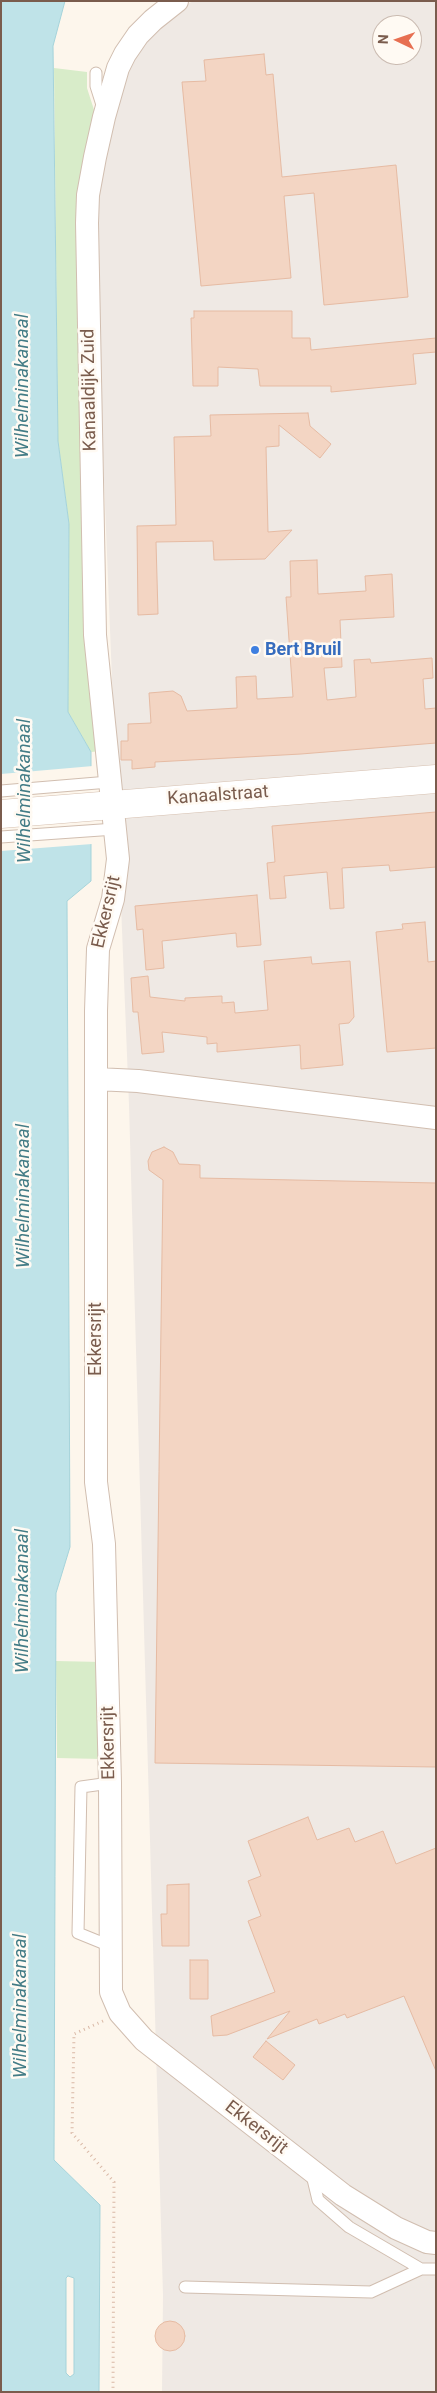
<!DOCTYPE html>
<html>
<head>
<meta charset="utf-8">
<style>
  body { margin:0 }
  #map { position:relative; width:437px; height:2393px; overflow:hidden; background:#fdf6ec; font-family:Roboto,sans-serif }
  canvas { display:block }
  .frame { position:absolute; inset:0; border:2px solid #7a5c4d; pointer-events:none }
  .north { position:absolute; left:372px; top:15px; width:50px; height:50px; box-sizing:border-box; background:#fffaf3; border:1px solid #cabbb1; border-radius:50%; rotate:273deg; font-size:14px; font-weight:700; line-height:20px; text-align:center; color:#7a5c4d }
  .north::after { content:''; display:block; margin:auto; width:18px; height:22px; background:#e76f51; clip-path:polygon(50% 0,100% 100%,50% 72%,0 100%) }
</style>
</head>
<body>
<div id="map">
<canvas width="437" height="2393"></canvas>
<div class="frame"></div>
<div class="north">N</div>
</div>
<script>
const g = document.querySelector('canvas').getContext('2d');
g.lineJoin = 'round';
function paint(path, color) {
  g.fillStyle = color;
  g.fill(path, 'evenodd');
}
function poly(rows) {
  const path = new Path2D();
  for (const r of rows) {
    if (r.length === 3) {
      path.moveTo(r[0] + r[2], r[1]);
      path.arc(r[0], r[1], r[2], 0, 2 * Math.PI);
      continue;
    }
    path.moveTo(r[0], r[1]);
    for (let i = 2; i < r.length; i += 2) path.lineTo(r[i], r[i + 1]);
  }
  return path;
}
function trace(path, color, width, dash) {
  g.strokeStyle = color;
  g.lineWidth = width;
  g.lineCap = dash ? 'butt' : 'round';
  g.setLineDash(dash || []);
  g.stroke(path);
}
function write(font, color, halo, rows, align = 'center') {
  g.font = font + ' Roboto,sans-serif';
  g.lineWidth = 5;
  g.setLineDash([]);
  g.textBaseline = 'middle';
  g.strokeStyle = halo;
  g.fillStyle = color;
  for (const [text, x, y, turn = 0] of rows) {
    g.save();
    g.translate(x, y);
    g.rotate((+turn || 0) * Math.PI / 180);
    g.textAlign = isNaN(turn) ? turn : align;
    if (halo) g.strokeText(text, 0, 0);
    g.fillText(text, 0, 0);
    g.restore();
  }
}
paint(poly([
  [194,1,436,1,436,2392,162,2392,163,2295,129,1105,94,229,109,129,130,60,155,29,187,4],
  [382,25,412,25,412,55,382,55]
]), '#efe9e4');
paint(poly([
  [54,68,87,72,87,88,95,113,102,751,91,752,68,712,69,524,58,441],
  [56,1661,102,1662,101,1759,57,1758]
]), '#d8ecc9');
const water = poly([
  [1,1,65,1,53,46,58,441,69,524,68,712,91,752,91,881,67,901,70,1547,56,1593,54,2160,100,2205,99,2392,1,2392,1,1],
  [68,2276,74,2278,74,2374,70,2377,66,2373,66,2278,68,2276]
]);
paint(water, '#bfe3e8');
trace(water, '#a5d3da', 1);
paint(poly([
  [93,766,92,844,1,851,1,774]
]), '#fdf6ec');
const building = poly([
  [264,54,266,75,273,74,282,177,396,165,408,297,324,305,314,193,284,196,291,278,201,286,182,82,206,81,204,60,264,54],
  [194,311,292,311,292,338,310,338,311,350,436,338,436,352,413,354,416,384,331,392,331,386,260,386,258,369,218,367,218,386,193,386,191,318,194,318,194,311],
  [308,413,310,426,331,444,320,458,279,425,279,446,266,447,268,532,292,530,265,559,214,560,213,541,156,542,158,614,138,615,137,526,176,525,174,437,211,436,210,415,308,413],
  [317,560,318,594,366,591,365,576,392,574,394,617,340,620,342,667,324,668,327,700,356,697,354,660,370,659,371,663,432,658,433,678,423,679,425,709,436,708,436,743,301,754,155,762,155,767,132,769,132,760,121,760,121,741,128,741,128,724,151,723,149,693,173,691,181,696,187,711,237,708,236,677,256,676,257,699,293,697,286,597,291,597,290,561,317,560],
  [436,812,436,867,390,871,389,865,342,868,344,908,330,909,327,872,284,876,286,898,270,899,267,863,275,862,272,826,436,812],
  [257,895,261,945,237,947,236,933,162,941,164,968,146,970,143,929,137,930,135,906,257,895],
  [425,922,428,962,436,961,436,1048,387,1052,376,932,403,929,402,924,425,922],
  [311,957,312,964,350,961,354,1017,349,1023,339,1024,343,1065,301,1069,300,1045,217,1052,217,1043,207,1044,207,1037,162,1032,164,1052,142,1054,138,1012,133,1012,131,978,148,976,150,997,185,1001,185,998,222,996,222,1003,234,1002,235,1013,268,1010,264,961,311,957],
  [164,1147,173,1152,179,1164,200,1165,200,1178,436,1183,436,1767,155,1763,163,1180,149,1170,148,1161,152,1152,164,1147],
  [308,1817,317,1840,349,1828,355,1842,383,1831,396,1864,436,1848,436,2071,404,1996,347,2018,345,2014,319,2024,317,2019,267,2039,290,2011,227,2035,213,2036,211,2016,275,1992,248,1921,261,1916,248,1881,261,1876,248,1841,308,1817],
  [189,1884,189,1946,162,1946,161,1914,167,1914,167,1885,189,1884],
  [190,1960,208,1960,208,1999,190,1999,190,1960],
  [266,2041,295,2065,283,2080,253,2057,266,2041],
  [170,2336,15]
]);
paint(building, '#f3d5c3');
trace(building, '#e6bba3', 1);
const lane = poly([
  [96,73,96,86,103,108],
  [1,791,109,782],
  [1,837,115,829],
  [110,1783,81,1787,78,1933,110,1946],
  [312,2175,318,2200,349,2227,421,2269],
  [185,2287,371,2292,421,2269,436,2269]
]);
const street = poly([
  [177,1,153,20,138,35,125,54,118,68,104,117,95,157,88,195,87,223,95,635,118,859,113,899,98,949,96,1011,96,1482,104,1544,110,1783,111,1992,120,2013,144,2040,343,2195,396,2228,427,2242,436,2243],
  [96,1079,138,1081,436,1118]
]);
const secondary = poly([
  [1,814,436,779]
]);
trace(lane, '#d1beb0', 13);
trace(street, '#d1beb0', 24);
trace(secondary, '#d6c0b0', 29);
trace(poly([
  [103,2021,74,2034,72,2133,114,2182,113,2392]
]), '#d9b8a5', 3, [1, 4]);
trace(lane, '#fff', 11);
trace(street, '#fff', 22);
trace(secondary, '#fff', 28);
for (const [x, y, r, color] of [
  [255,650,5,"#3f7fe0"]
]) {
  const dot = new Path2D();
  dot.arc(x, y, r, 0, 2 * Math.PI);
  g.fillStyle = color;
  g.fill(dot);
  trace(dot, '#fffaf3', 2);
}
write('18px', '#7a5c4d', '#fffaf3', [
  ["Kanaaldijk Zuid",90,390,-91],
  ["Kanaalstraat",218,796,-4],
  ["Ekkersrijt",107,912,-77],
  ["Ekkersrijt",96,1339,-90],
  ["Ekkersrijt",109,1743,-91],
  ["Ekkersrijt",256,2128,38]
]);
write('bold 18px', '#366cbe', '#fffaf3', [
  ["Bert Bruil",265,650]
], 'left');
write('italic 19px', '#437c86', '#fffaf3', [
  ["Wilhelminakanaal",23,386,-90],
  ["Wilhelminakanaal",25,791,-90],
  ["Wilhelminakanaal",24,1196,-90],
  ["Wilhelminakanaal",23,1601,-90],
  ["Wilhelminakanaal",21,2006,-90]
]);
</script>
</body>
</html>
